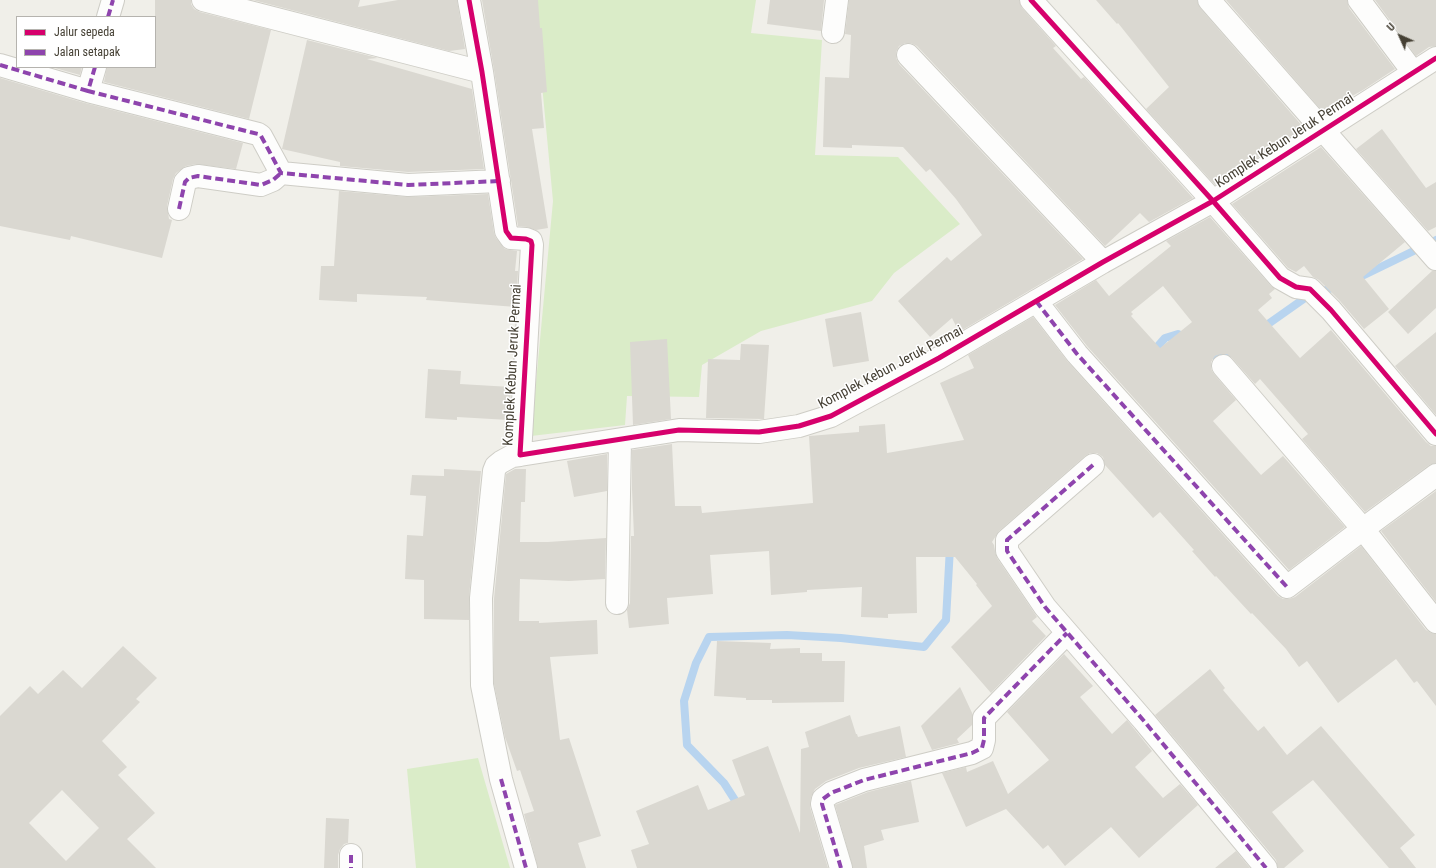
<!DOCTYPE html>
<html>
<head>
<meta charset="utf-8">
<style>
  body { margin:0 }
  #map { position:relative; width:1436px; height:868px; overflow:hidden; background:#f0efe9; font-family:"Roboto Condensed",sans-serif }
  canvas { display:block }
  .legend { position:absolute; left:16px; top:16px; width:140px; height:52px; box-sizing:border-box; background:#fff; border:1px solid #b5b3ae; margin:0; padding:5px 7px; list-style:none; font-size:12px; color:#464135 }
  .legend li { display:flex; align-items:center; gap:8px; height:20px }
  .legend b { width:20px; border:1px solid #b5b3ae }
  .north { position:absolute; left:1380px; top:16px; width:40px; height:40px; -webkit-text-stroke:3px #fff; paint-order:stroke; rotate:315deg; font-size:11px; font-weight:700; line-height:16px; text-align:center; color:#464135 }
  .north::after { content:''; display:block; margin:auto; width:14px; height:18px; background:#464135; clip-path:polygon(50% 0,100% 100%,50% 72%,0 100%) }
</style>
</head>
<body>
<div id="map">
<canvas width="1436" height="868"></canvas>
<ul class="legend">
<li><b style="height:5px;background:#d6006c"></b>Jalur sepeda</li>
<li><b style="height:5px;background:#8e44ad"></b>Jalan setapak</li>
</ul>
<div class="north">U</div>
</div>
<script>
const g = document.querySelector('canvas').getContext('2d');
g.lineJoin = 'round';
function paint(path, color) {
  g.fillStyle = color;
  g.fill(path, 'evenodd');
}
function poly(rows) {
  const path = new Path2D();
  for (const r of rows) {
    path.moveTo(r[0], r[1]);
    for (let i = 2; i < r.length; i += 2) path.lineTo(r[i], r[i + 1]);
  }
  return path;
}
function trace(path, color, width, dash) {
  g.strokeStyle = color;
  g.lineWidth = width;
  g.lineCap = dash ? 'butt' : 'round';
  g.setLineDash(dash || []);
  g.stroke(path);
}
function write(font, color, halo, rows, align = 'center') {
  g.font = font + ' "Roboto Condensed",sans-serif';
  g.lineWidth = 3;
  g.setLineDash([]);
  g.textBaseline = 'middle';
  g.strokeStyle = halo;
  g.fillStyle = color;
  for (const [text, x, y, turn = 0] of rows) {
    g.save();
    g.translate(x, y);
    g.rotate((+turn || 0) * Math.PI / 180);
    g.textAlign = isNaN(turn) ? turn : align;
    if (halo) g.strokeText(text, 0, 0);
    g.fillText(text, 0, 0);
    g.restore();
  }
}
paint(poly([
  [534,0,756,0,751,33,822,40,815,155,898,157,960,224,894,273,872,301,761,331,702,365,699,397,627,396,625,425,531,436,553,201],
  [478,758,510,868,416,868,407,769]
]), '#daecc8');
trace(poly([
  [1356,279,1436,240],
  [1261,329,1305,298,1337,286],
  [1207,352,1221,358,1236,348],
  [1151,354,1165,338,1178,334,1186,339],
  [740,808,724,783,687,745,684,701,696,663,709,637,787,635,841,638,924,647,946,620,950,547]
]), '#b8d4ef', 8);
paint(poly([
  [155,0,191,0,191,4,194,9,200,12,271,30,249,119,104,82,107,67,155,67],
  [253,0,360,0,358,7,398,0,457,0,465,49,449,51],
  [482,0,538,0,540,28,542,28,547,92,541,93,544,128,532,129,548,228,536,230,527,227,518,226,494,70],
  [770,0,824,0,821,31,767,24],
  [849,0,1019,0,1022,8,1056,46,1053,48,1081,79,1084,77,1193,198,1149,222,1140,213,1105,246,917,46,911,43,905,43,899,46,896,52,896,58,899,64,1083,259,959,332,952,318,930,337,898,301,947,257,951,261,982,235,956,199,930,169,926,172,903,147,852,145,852,148,823,147,825,77,849,78,851,35,845,34],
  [1096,0,1197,0,1200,8,1304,128,1215,185,1146,109,1169,87,1118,23,1117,24],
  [1226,0,1347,0,1349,8,1395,69,1363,90,1323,112],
  [1375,0,1436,0,1436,46,1429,47,1416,56],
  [307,40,378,58,367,59,472,89,484,169,408,172,340,166,340,162,282,149],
  [51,67,82,67,80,75],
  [0,78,85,103,243,143,236,169,196,164,186,166,176,173,173,179,167,206,169,219,172,220,162,258,71,236,70,240,0,226],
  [1382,129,1426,188,1436,182,1436,227,1428,231,1356,149],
  [1321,147,1405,242,1363,277,1389,309,1364,329,1340,301,1319,280,1313,277,1304,266,1296,272,1288,268,1232,204],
  [339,191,408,197,488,194,494,233,496,238,505,249,517,251,515,271,518,271,516,307,426,300,427,297,357,294,357,302,319,300,321,266,334,266],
  [1210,217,1271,286,1275,289,1269,294,1272,298,1258,310,1300,358,1331,330,1426,442,1431,446,1436,446,1436,463,1429,465,1365,512,1302,439,1308,434,1260,379,1255,384,1232,358,1227,354,1221,354,1215,356,1211,362,1211,369,1214,374,1236,400,1213,421,1261,475,1283,456,1345,527,1289,570,1087,346,1055,305,1096,280,1109,296,1171,246,1166,241],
  [1163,286,1192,322,1160,348,1131,316,1133,314,1131,312],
  [1432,271,1436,271,1436,308,1408,334,1388,312],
  [861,312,869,361,833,367,825,319],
  [1033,317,1068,362,1278,596,1283,599,1289,599,1295,597,1361,546,1426,630,1431,633,1436,634,1436,706,1417,681,1414,683,1396,659,1338,703,1307,661,1299,667,1286,649,1252,613,1251,614,1216,576,1215,577,1192,551,1194,550,1160,512,1153,518,1105,465,1103,457,1097,453,1090,453,1085,456,999,531,992,542,994,545,995,551,997,558,1037,617,1032,621,1046,636,991,693,951,647,992,606,976,585,977,584,955,557,916,557,917,613,888,614,888,618,861,617,862,587,807,590,807,592,771,595,769,551,710,555,713,594,667,598,669,624,629,628,627,610,630,603,631,536,634,536,632,489,632,450,672,444,675,506,701,506,702,513,813,503,809,436,859,432,859,426,885,424,887,453,964,440,940,383,974,368,968,355],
  [1436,332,1436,415,1395,366],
  [667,339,671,419,633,425,630,342],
  [741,344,769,345,764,419,706,418,708,359,740,360],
  [428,369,461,371,460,384,511,387,509,420,457,417,457,420,425,418],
  [607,454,607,491,574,497,567,461],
  [444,469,481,471,469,597,469,620,424,619,424,580,405,579,407,535,423,536,426,496,410,495,412,475,444,476],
  [515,469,526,469,525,502,521,502,520,542,548,542,606,538,605,579,569,581,520,579,519,621,539,621,539,623,597,620,598,654,550,657,560,740,569,738,601,836,578,843,586,868,538,868,524,814,534,811,520,770,517,771,505,737,494,684,494,599,506,474],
  [1436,491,1436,602,1381,531],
  [717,641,771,643,770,649,800,648,800,653,822,653,822,661,845,661,844,702,772,703,772,700,746,700,746,698,714,696],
  [123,646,157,678,136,699,140,702,102,741,127,767,118,775,155,813,127,839,156,868,0,868,0,716,30,686,38,694,63,670,82,688],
  [62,790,99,828,66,861,29,823],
  [1064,654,1093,686,1080,697,1112,734,1127,720,1152,751,1135,767,1163,798,1180,784,1198,805,1139,858,1111,827,1065,866,1048,845,1043,849,1006,809,966,827,942,773,966,767,967,772,993,761,1008,794,1049,760,1007,712],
  [1210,669,1225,688,1223,690,1258,731,1264,726,1287,755,1321,726,1415,835,1400,848,1416,868,1389,868,1313,780,1272,812,1304,851,1284,868,1278,868,1276,860,1155,715],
  [960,687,973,715,972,725,957,739,959,743,932,750,921,726],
  [850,715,856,734,857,734,858,737,900,726,906,757,859,768,826,781,815,789,811,797,810,807,828,868,637,868,631,850,649,844,636,811,698,785,708,810,745,795,732,760,768,746,800,833,801,749,809,747,805,732],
  [911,781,919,822,881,830,884,840,864,846,867,868,853,868,835,805,868,792],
  [326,818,349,819,348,843,344,844,340,849,338,855,338,868,324,868],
  [1236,851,1250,868,1215,868]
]), '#dad8d1');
const minor = poly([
  [203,0,482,72],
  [469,0,482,72,506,231,511,238,526,239,531,241,532,245,520,455,679,430,759,432,799,426,831,416,939,358,1103,262,1213,201,1436,58],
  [1031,0,1213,201,1280,278,1296,287,1310,289,1331,310,1436,434],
  [1209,0,1436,259],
  [1359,0,1413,72],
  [108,17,113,0],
  [833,32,837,0],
  [908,55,1103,262],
  [0,65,88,91],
  [95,67,88,91,258,134,261,136,281,173,408,185,499,181],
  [179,209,185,182,189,178,198,176,261,185,273,180,281,173],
  [1036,301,1077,354,1287,587,1363,529,1436,475],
  [1223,366,1363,529,1436,622],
  [520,455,512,456,501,462,496,466,494,471,481,598,482,685,501,779,526,868],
  [1093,465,1007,540,1007,551,1045,607,1144,721,1266,868],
  [617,603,620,440],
  [351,855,351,868],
  [841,868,822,804,823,799,831,793,864,780,972,753,982,748,984,740,984,718,1067,633]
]);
trace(minor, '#cecdc6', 24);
trace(minor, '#fdfdfc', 22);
trace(poly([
  [108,17,113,0],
  [0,65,88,91],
  [95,67,88,91,258,134,261,136,281,173,408,185,499,181],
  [179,209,185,182,189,178,198,176,261,185,273,180,281,173],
  [1036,301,1077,354,1287,587],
  [1093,465,1007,540,1007,551,1045,607,1144,721,1266,868],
  [501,779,526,868],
  [351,855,351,868],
  [841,868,822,804,823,799,831,793,864,780,972,753,982,748,984,740,984,718,1067,633]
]), '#8e44ad', 4, [8, 4]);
trace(poly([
  [469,0,482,72,506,231,511,238,526,239,531,241,532,245,520,455,679,430,759,432,799,426,831,416,939,358,1103,262,1213,201,1436,58],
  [1031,0,1213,201,1280,278,1296,287,1310,289,1331,310,1436,434]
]), '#d6006c', 5);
write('14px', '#464135', '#fff', [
  ["Komplek Kebun Jeruk Permai",1285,141,-33],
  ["Komplek Kebun Jeruk Permai",513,365,-87],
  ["Komplek Kebun Jeruk Permai",891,368,-28]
]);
</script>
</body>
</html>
